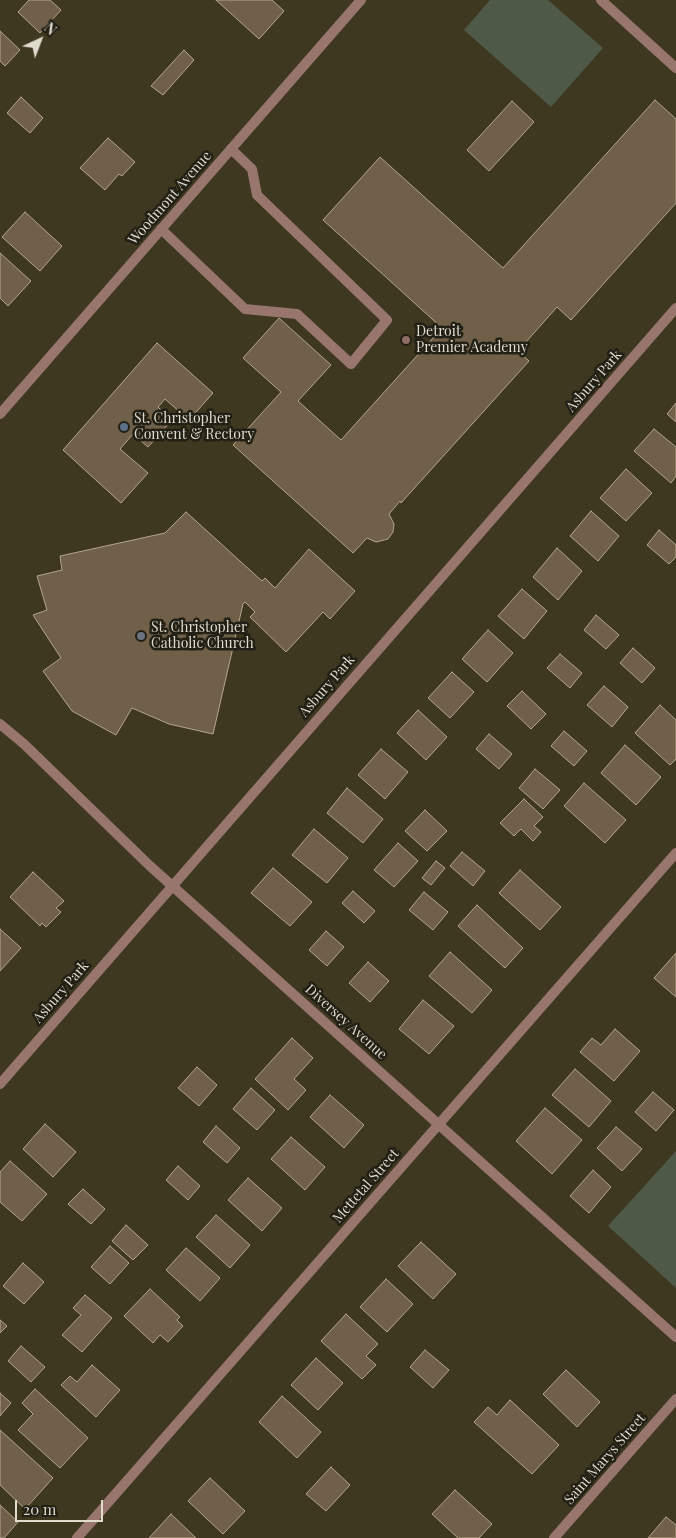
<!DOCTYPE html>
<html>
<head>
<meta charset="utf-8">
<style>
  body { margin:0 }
  #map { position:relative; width:676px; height:1538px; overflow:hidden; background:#3e3820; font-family:"Playfair Display",serif }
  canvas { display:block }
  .north { position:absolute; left:15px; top:15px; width:50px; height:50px; -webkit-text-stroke:4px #221f15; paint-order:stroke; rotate:43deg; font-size:14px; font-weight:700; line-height:20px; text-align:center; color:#dfdccd }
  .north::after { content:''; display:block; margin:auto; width:18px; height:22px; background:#dfdccd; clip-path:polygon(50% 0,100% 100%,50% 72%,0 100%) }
  .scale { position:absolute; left:15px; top:1500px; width:88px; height:22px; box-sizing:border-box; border:2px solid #dfdccd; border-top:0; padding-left:6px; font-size:15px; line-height:18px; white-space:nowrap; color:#dfdccd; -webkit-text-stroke:4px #221f15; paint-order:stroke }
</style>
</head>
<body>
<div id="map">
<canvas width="676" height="1538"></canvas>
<div class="north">N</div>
<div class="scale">20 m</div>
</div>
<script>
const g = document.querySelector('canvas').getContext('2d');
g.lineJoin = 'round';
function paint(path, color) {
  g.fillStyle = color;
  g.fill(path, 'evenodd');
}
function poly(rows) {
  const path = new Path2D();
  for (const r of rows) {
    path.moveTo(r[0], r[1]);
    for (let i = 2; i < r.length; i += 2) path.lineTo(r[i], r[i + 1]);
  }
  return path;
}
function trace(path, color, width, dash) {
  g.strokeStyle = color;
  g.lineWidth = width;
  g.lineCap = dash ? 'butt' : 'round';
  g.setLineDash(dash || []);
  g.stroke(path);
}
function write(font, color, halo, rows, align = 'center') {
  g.font = font + ' "Playfair Display",serif';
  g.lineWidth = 5;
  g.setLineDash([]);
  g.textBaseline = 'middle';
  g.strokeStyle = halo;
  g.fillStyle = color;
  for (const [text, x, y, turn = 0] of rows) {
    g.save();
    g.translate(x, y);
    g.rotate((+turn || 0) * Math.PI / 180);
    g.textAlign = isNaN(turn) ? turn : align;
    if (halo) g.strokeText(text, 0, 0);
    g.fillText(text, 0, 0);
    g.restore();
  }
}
paint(poly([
  [490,0,548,0,603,48,551,107,464,30],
  [676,1151,676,1288,608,1226]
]), '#4e5a47');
const building = poly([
  [29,0,50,0,61,10,40,33,18,12,29,0],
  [216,0,272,0,284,11,259,39,216,0],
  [0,31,20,50,5,66,0,61,0,31],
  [184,50,194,60,163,95,151,86,184,50],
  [21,97,43,118,30,133,7,113,21,97],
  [655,100,676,119,676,203,571,320,557,307,518,351,529,361,401,503,400,501,389,514,394,524,393,532,388,539,376,542,367,538,353,553,233,445,281,392,243,358,279,318,331,365,298,401,341,440,442,328,323,220,380,157,503,268,655,100],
  [512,101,534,122,489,171,467,150,512,101],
  [108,138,135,162,122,176,119,174,105,190,80,168,108,138],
  [25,212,62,246,40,271,2,237,25,212],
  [0,253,31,281,8,306,0,298,0,253],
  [157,343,213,393,189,420,165,399,158,407,172,420,148,447,133,434,120,449,148,473,121,503,63,450,157,343],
  [676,403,676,422,667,414,676,403],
  [654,429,676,447,676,476,671,483,634,451,654,429],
  [626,469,652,493,626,521,600,498,626,469],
  [591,511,619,536,598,561,570,536,591,511],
  [186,512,262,581,265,578,275,588,309,549,355,591,330,619,323,612,286,652,250,617,255,612,245,602,243,604,213,734,169,724,132,708,116,735,72,711,43,671,61,658,33,615,47,610,37,576,62,570,60,556,165,533,186,512],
  [659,530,676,545,676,557,669,564,647,545,659,530],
  [557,548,582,571,558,600,533,577,557,548],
  [522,589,547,611,524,639,498,616,522,589],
  [596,615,619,635,606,649,584,630,596,615],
  [488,630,513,653,487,682,462,659,488,630],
  [633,648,655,668,642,683,620,663,633,648],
  [560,654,582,673,570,688,547,668,560,654],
  [452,672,474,692,450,718,428,698,452,672],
  [604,686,628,707,612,727,587,705,604,686],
  [522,691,546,714,531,729,507,706,522,691],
  [660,705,676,720,676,759,670,765,635,733,660,705],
  [418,710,447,737,426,760,397,733,418,710],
  [564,731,587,751,574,766,551,746,564,731],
  [489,734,512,754,499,769,476,749,489,734],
  [625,745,661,777,636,805,601,773,625,745],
  [381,749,408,772,385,799,358,775,381,749],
  [535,769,560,790,543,809,519,788,535,769],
  [584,783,626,820,605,843,564,806,584,783],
  [347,788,383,819,363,843,327,813,347,788],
  [524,799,543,817,534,826,541,832,533,841,521,829,514,836,500,823,524,799],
  [425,810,447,831,427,851,405,831,425,810],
  [314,829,348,858,327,883,292,855,314,829],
  [398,843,418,861,394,887,374,870,398,843],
  [462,852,485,871,473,886,450,866,462,852],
  [436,861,445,868,431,885,422,878,436,861],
  [273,868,312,902,290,926,251,893,273,868],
  [520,870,561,907,540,930,499,893,520,870],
  [33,872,64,901,56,908,61,912,46,927,42,923,40,926,10,897,33,872],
  [353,891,375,911,364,923,342,903,353,891],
  [424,892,448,912,433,930,409,910,424,892],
  [477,905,523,948,505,968,458,926,477,905],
  [0,929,21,948,0,971,0,929],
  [326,931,344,947,327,966,309,950,326,931],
  [450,952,492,990,472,1013,429,976,450,952],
  [676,953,676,997,654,978,676,953],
  [368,962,389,981,370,1002,349,983,368,962],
  [423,1000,454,1026,429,1054,399,1029,423,1000],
  [615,1029,640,1051,614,1081,580,1052,592,1038,601,1045,615,1029],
  [292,1038,313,1058,294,1079,306,1090,288,1110,255,1079,292,1038],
  [197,1067,217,1085,199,1106,178,1088,197,1067],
  [575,1069,611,1101,589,1127,552,1095,575,1069],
  [251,1088,275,1110,257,1130,233,1109,251,1088],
  [653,1092,674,1110,656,1131,635,1112,653,1092],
  [330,1095,364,1125,344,1148,310,1117,330,1095],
  [545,1108,582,1140,552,1174,516,1141,545,1108],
  [45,1124,76,1152,53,1177,23,1149,45,1124],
  [216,1126,240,1148,227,1163,203,1142,216,1126],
  [616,1127,642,1149,622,1171,597,1148,616,1127],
  [291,1137,325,1167,305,1190,271,1159,291,1137],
  [10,1161,47,1194,22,1221,0,1202,0,1172,10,1161],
  [178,1166,200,1186,188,1200,166,1180,178,1166],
  [593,1170,611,1187,589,1213,570,1196,593,1170],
  [248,1178,282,1208,262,1231,228,1200,248,1178],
  [83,1189,105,1209,91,1224,68,1204,83,1189],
  [216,1215,250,1245,230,1268,196,1237,216,1215],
  [126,1225,148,1245,133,1260,112,1241,126,1225],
  [421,1242,456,1274,433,1299,398,1266,421,1242],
  [110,1246,129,1263,110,1284,91,1267,110,1246],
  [186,1248,220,1278,200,1301,166,1270,186,1248],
  [23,1263,44,1282,24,1304,3,1286,23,1263],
  [386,1279,413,1304,387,1332,360,1307,386,1279],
  [150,1289,180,1317,177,1320,183,1326,168,1342,160,1335,153,1343,124,1316,150,1289],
  [85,1295,112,1318,82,1352,62,1335,81,1315,73,1308,85,1295],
  [346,1314,378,1344,366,1356,376,1365,362,1379,321,1341,346,1314],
  [0,1320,7,1326,0,1333,0,1320],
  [21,1346,45,1367,31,1382,8,1361,21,1346],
  [425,1350,449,1370,433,1388,410,1367,425,1350],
  [316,1358,343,1383,318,1410,291,1385,316,1358],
  [92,1365,120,1390,96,1417,61,1385,70,1376,77,1382,92,1365],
  [566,1370,600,1402,577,1427,543,1394,566,1370],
  [35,1389,88,1438,60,1468,18,1430,33,1414,22,1403,35,1389],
  [0,1393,11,1403,0,1416,0,1393],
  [282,1396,321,1432,297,1458,259,1422,282,1396],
  [510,1400,559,1445,532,1474,474,1422,488,1407,497,1415,510,1400],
  [0,1430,53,1478,25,1509,0,1485,0,1430],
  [331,1467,350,1485,326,1511,306,1494,331,1467],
  [210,1478,245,1511,223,1534,188,1501,210,1478],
  [455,1490,492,1524,479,1538,458,1538,432,1514,455,1490],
  [0,1505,18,1522,4,1538,0,1538,0,1505],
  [171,1514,196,1538,149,1538,171,1514],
  [666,1517,676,1525,676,1538,648,1538,666,1517]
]);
paint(building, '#706049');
trace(building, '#b5a58c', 1);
trace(poly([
  [601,0,676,68],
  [161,229,245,309,297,314,351,364,387,320,257,195,252,169,231,149]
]), '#98766d', 10);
trace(poly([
  [0,414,361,0],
  [0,724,24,744,150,866,676,1337],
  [0,1084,676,308],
  [77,1538,676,853],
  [554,1538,676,1399]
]), '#98766d', 10);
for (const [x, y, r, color] of [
  [406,340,5,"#8d6e63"],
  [124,427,5,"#5c6f8a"],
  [141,636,5,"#6b7280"]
]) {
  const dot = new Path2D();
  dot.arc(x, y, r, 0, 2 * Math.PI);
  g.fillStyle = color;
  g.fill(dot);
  trace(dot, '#221f15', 2);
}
write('14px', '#dfdccd', '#221f15', [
  ["Woodmont Avenue",170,198,-49],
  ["Asbury Park",594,381,-49],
  ["Asbury Park",327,686,-49],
  ["Asbury Park",61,992,-49],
  ["Diversey Avenue",346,1022,42],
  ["Mettetal Street",366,1186,-49],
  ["Saint Marys Street",605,1459,-49]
]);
write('14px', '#dfdccd', '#221f15', [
  ["Detroit",416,332],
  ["Premier Academy",416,348],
  ["St. Christopher",134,419],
  ["Convent & Rectory",134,435],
  ["St. Christopher",151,628],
  ["Catholic Church",151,644]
], 'left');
</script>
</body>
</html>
